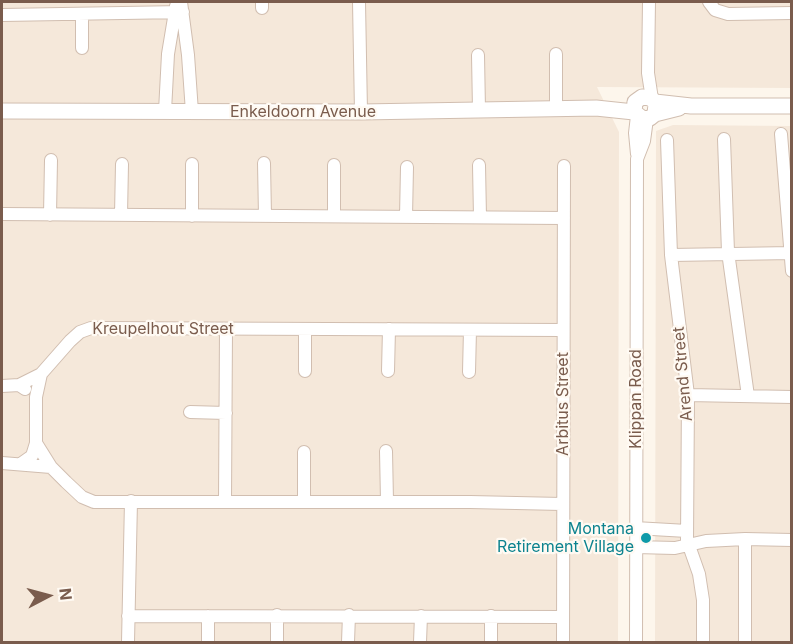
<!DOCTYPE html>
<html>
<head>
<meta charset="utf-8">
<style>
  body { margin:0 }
  #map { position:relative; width:793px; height:644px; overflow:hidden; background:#fdf6ec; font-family:Inter,sans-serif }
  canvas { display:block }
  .frame { position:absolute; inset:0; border:3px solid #7a5c4d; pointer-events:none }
  .north { position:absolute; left:18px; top:566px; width:60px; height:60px; -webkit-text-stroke:4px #fffaf3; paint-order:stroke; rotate:84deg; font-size:16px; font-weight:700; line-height:24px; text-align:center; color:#7a5c4d }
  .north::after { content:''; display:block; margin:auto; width:21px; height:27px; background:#7a5c4d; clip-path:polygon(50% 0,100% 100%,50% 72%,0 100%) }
</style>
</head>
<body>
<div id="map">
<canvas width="793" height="644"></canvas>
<div class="frame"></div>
<div class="north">N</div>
</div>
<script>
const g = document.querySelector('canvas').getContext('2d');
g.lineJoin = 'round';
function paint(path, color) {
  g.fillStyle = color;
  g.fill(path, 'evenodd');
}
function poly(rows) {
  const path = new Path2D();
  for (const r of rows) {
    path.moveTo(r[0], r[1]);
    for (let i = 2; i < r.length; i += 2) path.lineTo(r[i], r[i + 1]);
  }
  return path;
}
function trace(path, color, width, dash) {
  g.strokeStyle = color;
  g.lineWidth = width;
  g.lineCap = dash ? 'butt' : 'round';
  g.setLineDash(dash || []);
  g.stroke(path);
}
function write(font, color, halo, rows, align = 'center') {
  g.font = font + ' Inter,sans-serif';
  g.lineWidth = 4.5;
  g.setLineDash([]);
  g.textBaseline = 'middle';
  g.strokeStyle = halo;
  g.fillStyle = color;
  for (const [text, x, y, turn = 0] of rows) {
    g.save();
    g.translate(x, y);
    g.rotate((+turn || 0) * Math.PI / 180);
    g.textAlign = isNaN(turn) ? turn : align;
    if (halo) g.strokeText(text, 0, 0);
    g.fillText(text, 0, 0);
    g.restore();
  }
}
paint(poly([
  [2,2,791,2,791,88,597,87,619,132,618,642,2,642],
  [673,125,791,126,791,642,655,642,656,131]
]), '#f5e8da');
const minor = poly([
  [181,2,188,55,192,112],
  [262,2,262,8],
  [359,2,361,112],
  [649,2,648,73,652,99],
  [709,2,715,10,728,14,792,13],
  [82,14,82,48],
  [2,15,183,12],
  [478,55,479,110],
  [556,109,556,54],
  [165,111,168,54,176,6],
  [637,116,635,133,637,154],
  [781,134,792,271],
  [724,139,728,252,748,396],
  [667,140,671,255,688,395,687,540,699,574,703,600,703,642],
  [264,163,265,216],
  [334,165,334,216],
  [479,165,480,217],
  [2,214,564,218],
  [50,215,51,160],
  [121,215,122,164],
  [192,216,192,164],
  [406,217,407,167],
  [671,255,792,253],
  [305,371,305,329],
  [388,371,389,329],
  [469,372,470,330],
  [19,385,41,374,70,341,80,332,91,328,563,330],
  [2,386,19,385,25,389],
  [688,395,792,397],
  [190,412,226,413],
  [36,443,51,467,66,482,82,497,94,502,470,502,562,504],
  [386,451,387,501],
  [2,463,51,467],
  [22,463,32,456,36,443,36,397,41,374],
  [225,501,226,329],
  [304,501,304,452],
  [635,528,687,531],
  [635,547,675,548,706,541,745,539,792,540],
  [128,616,563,617],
  [491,616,491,642],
  [128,642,131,501],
  [208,642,208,616],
  [277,642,277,615],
  [348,642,349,615],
  [420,642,421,616],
  [563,642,564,166],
  [636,642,637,159,644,141,647,119],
  [745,642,745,539]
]);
const tertiary = poly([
  [655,102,691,106,792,106],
  [2,111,361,112,596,108,634,112],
  [655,114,656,104,651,98,642,97,635,102,634,112,643,119,650,118,655,114,679,108]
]);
trace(minor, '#d1beb0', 14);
trace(tertiary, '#d1beb0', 17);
trace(minor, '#fff', 12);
trace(tertiary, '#fff', 15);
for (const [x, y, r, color] of [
  [646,538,6,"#0f9aa8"]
]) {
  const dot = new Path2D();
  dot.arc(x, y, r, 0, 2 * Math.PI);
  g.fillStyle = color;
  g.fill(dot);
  trace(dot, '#fffaf3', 2);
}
write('16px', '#7a5c4d', '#fffaf3', [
  ["Enkeldoorn Avenue",303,112],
  ["Kreupelhout Street",163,329],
  ["Arend Street",683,374,-95],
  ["Klippan Road",636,399,-90],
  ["Arbitus Street",563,404,-90]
]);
write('16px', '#0d838f', '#fffaf3', [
  ["Montana",634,529],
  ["Retirement Village",634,547]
], 'right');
</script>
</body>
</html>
